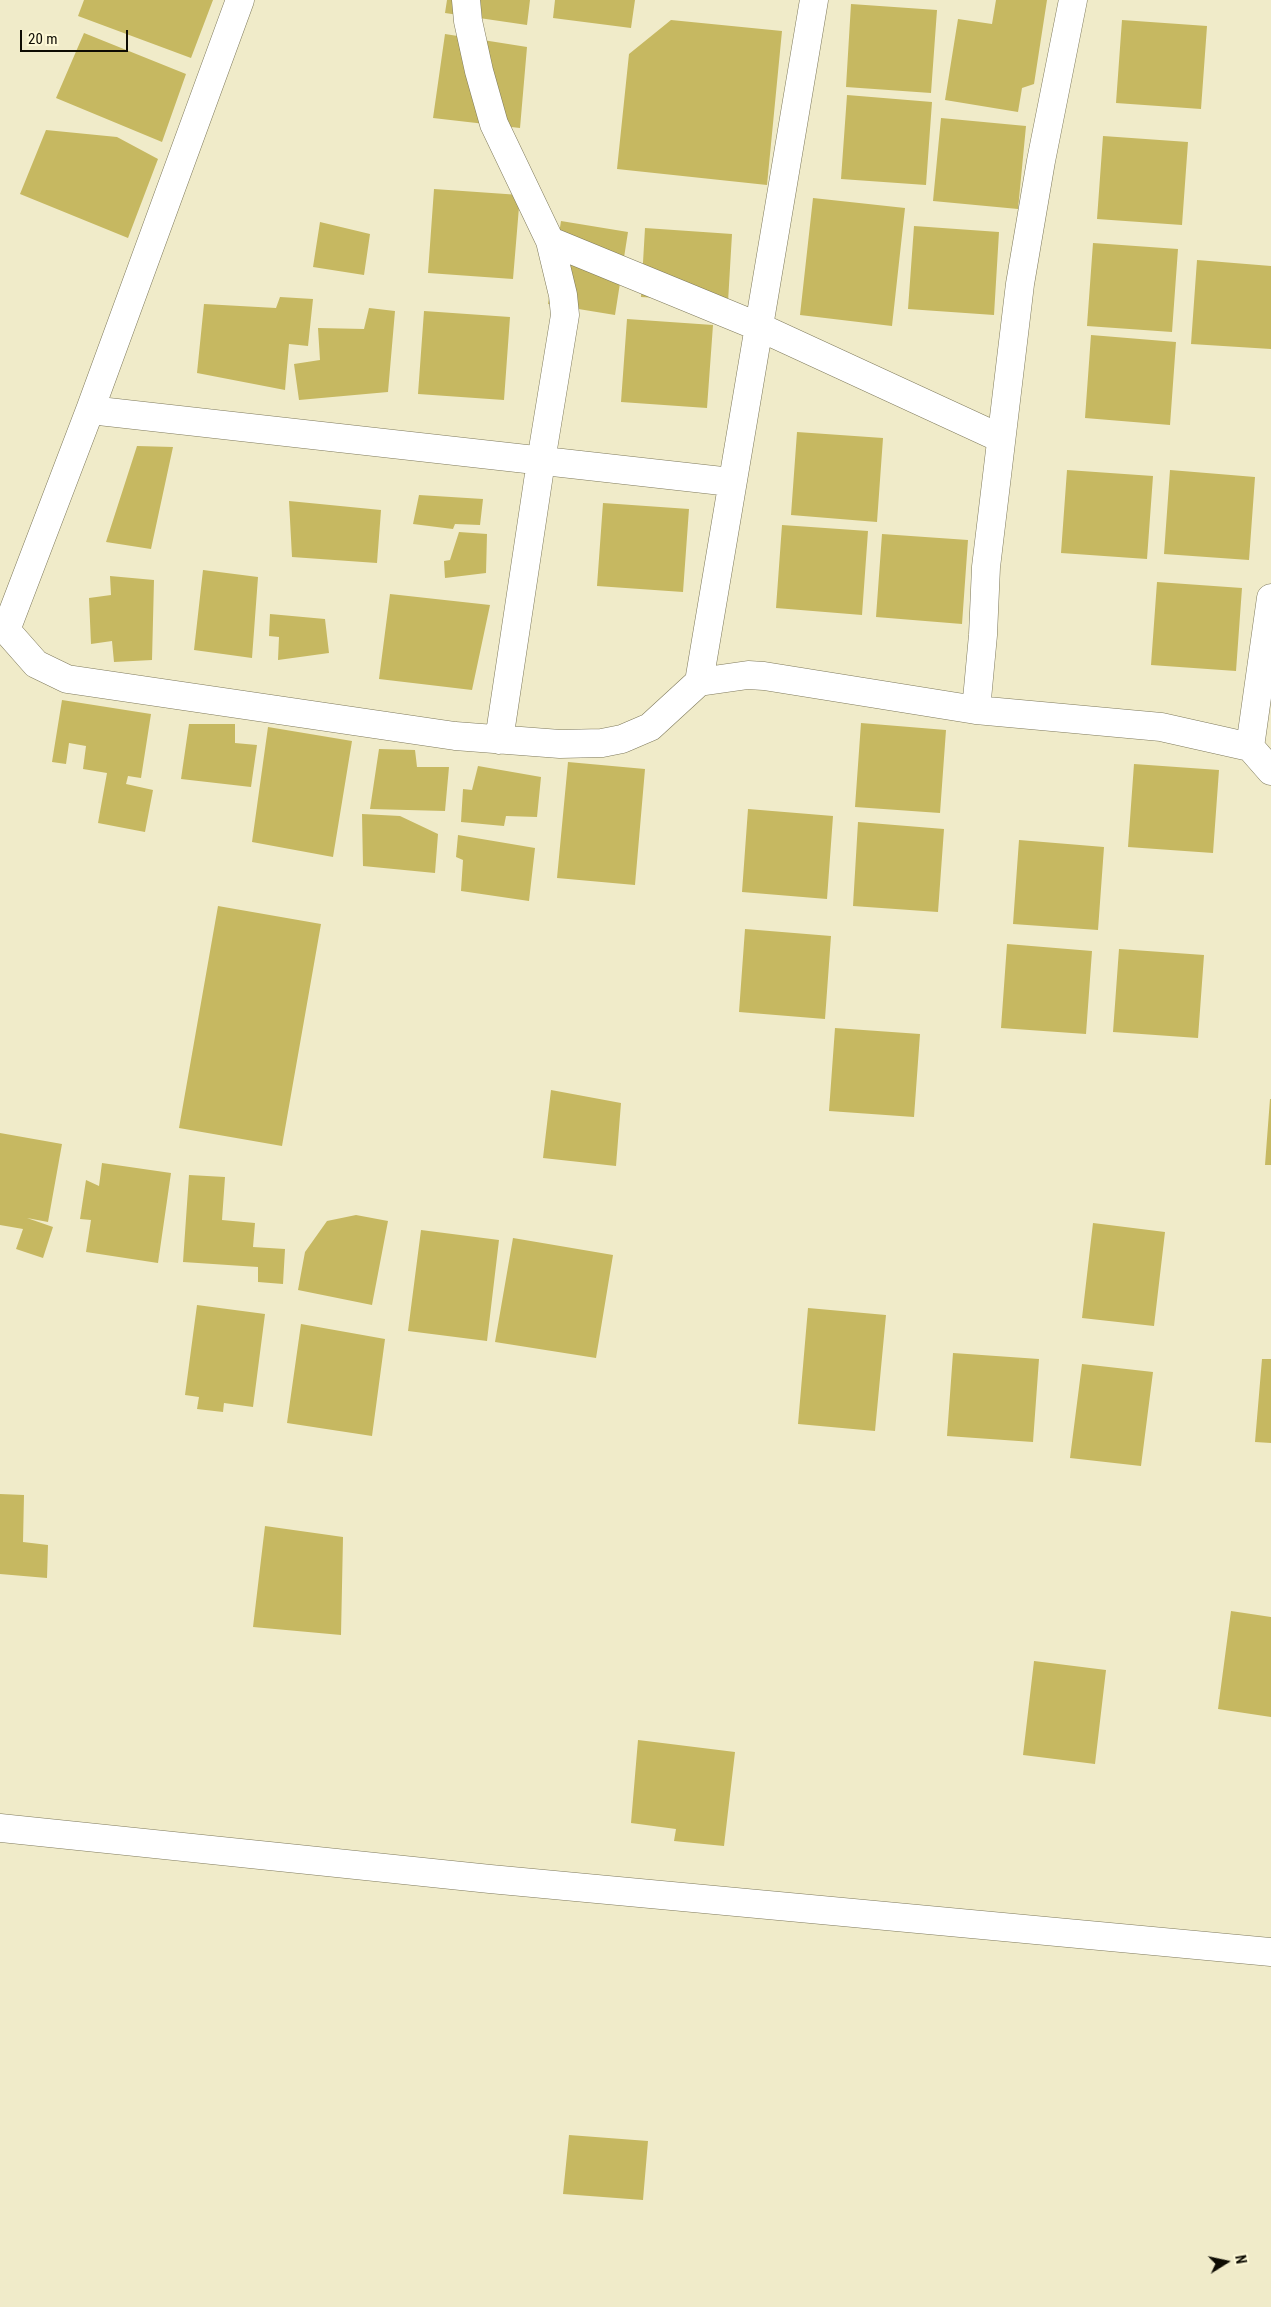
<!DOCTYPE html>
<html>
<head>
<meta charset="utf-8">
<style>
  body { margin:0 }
  #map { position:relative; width:1271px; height:2307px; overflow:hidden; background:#f0ebc9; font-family:"Roboto Condensed",sans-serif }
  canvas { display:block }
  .north { position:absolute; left:1201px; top:2237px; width:50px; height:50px; -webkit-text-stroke:4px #fdf8d6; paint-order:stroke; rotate:80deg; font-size:14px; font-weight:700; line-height:20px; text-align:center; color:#0e0c03 }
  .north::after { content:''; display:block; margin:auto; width:18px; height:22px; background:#0e0c03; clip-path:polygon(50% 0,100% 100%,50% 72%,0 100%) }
  .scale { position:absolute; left:20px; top:30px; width:108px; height:22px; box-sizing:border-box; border:2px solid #0e0c03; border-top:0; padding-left:6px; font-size:15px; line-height:18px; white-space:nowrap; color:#0e0c03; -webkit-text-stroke:4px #fdf8d6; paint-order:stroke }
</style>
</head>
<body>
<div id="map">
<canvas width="1271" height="2307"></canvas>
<div class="north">N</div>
<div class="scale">20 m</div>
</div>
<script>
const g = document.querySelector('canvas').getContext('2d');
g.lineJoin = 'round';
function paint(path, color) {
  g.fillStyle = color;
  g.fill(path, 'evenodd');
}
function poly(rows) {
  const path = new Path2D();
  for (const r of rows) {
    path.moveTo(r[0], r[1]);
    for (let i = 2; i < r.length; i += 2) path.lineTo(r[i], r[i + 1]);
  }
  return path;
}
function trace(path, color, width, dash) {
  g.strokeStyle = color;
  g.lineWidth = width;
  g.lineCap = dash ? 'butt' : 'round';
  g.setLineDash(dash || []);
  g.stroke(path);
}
paint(poly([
  [84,0,213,0,191,58,78,16],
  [447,0,530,0,527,25,445,13],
  [555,0,635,0,631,28,553,18],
  [996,0,1047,0,1034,84,1022,88,1018,112,945,100,958,19,992,24],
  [851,4,937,10,931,93,846,87],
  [671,20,782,31,767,185,617,169,629,54],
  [1122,20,1207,26,1201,109,1116,103],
  [84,33,186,74,162,142,56,98],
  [445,34,527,47,520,128,433,118],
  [847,95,932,102,926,185,841,179],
  [941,118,1026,126,1018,209,933,201],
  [46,130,117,137,158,159,128,238,20,194],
  [1103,136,1188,142,1182,225,1097,219],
  [434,189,520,195,513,279,428,273],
  [813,198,905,208,892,326,800,315],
  [561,221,628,232,615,315,548,304],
  [320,222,370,234,364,275,313,267],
  [914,226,999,232,994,315,908,309],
  [645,228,732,234,728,302,641,297],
  [1093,243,1178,249,1172,332,1087,326],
  [1197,260,1271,266,1271,349,1191,344],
  [280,297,313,299,308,346,289,344,285,390,197,373,204,304,276,308],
  [369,308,395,311,388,392,299,400,294,364,320,360,318,328,364,329],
  [424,311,510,317,504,400,418,394],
  [627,319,713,325,707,408,621,402],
  [1091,335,1176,342,1170,425,1085,418],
  [797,432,883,438,877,522,791,515],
  [137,446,173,447,151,549,106,542],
  [1067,470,1153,476,1147,559,1061,553],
  [1170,470,1255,477,1249,560,1164,554],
  [419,495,483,499,480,525,455,524,453,529,413,524],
  [289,501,381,510,377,563,292,557],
  [603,503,689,509,683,592,597,586],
  [782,525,868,531,862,615,776,608],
  [459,532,487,534,486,573,445,578,444,561,450,560],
  [882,534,968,540,962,624,876,617],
  [203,570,258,577,252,658,194,650],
  [110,576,154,580,152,660,114,662,112,641,91,644,89,598,111,595],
  [1157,582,1242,588,1236,671,1151,665],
  [390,594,490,605,472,690,379,679],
  [270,614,325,619,329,653,278,660,279,637,269,636],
  [62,700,151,714,141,778,128,776,126,784,153,790,145,832,98,823,107,773,83,769,86,746,69,743,66,764,52,762],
  [861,723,946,730,940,813,855,807],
  [189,724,235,724,235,743,257,745,251,787,181,779],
  [268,727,352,741,333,857,252,842],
  [379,749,415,750,417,767,449,767,445,811,370,809],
  [568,762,645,769,635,885,557,878],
  [1134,764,1219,770,1213,853,1128,847],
  [478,766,541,777,537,817,506,816,504,826,461,822,463,789,472,790],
  [748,809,833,816,827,899,742,892],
  [362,814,400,816,438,834,435,873,363,866],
  [858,822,944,829,938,912,853,906],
  [458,835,535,848,529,901,461,891,463,860,456,857],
  [1019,840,1104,847,1098,930,1013,924],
  [218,906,321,924,282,1146,179,1128],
  [745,929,831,936,825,1019,739,1012],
  [1007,944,1092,951,1086,1034,1001,1028],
  [1119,949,1204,955,1198,1038,1113,1032],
  [835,1028,920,1034,914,1117,829,1111],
  [551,1090,621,1103,616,1166,543,1158],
  [1270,1099,1271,1099,1271,1165,1265,1165],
  [0,1133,62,1144,48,1222,27,1218,53,1227,43,1258,16,1249,23,1229,0,1225],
  [102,1163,171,1173,158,1263,86,1252,91,1220,80,1219,86,1180,99,1186],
  [189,1175,225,1177,222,1220,255,1223,253,1247,285,1249,283,1284,258,1282,258,1267,183,1262],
  [356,1215,388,1221,372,1305,298,1290,305,1252,327,1221],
  [1093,1223,1165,1232,1154,1326,1082,1318],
  [421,1230,499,1240,487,1341,408,1331],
  [513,1238,613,1255,596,1358,495,1342],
  [197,1305,265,1314,253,1407,224,1403,223,1412,197,1409,199,1397,185,1395],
  [808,1308,886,1315,875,1431,798,1424],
  [301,1324,385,1339,372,1436,287,1423],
  [953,1353,1039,1359,1033,1442,947,1436],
  [1262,1359,1271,1359,1271,1443,1255,1442],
  [1082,1364,1153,1372,1141,1466,1070,1458],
  [0,1494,24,1495,23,1542,48,1545,47,1578,0,1574],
  [265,1526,343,1537,341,1635,253,1627],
  [1231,1611,1271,1617,1271,1717,1218,1709],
  [1034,1661,1106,1670,1095,1764,1023,1755],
  [638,1740,735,1752,724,1846,674,1841,676,1829,631,1823],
  [569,2135,648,2141,643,2200,563,2194]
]), '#c6b861');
const minor = poly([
  [466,0,468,21,479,71,494,124,550,241,563,295,565,315,541,461,499,740],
  [1073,0,1041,161,1020,284,986,567,983,635,976,710,1161,727,1250,747,1271,771],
  [550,241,757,326,1000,438],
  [90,410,731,482],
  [0,627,6,630,90,410,240,0],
  [6,630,36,664,67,679,455,736,560,744,602,743,622,739,650,727,699,682,748,675,764,676,976,710],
  [699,682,814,0],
  [1250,747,1271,598],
  [0,1828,490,1879,1271,1952]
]);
trace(minor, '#7f7a5c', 29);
trace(minor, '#fff', 28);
</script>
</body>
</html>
